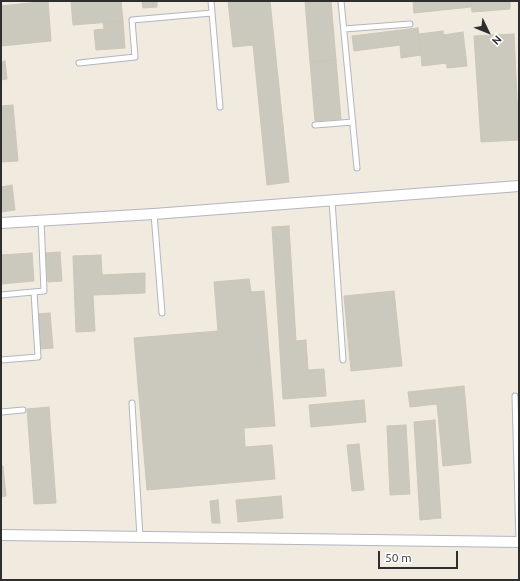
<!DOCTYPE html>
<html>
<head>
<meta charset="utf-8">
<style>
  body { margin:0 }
  #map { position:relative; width:520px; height:581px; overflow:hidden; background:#f0eadf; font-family:Ubuntu,sans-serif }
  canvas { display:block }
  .frame { position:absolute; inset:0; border:2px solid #2e2e2e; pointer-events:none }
  .north { position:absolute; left:468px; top:12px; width:40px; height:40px; -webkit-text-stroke:3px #fff; paint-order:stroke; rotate:133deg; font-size:11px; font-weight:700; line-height:16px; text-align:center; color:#2e2e2e }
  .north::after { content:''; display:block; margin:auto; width:14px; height:18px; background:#2e2e2e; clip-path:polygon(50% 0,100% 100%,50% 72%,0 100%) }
  .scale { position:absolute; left:378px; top:551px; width:80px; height:18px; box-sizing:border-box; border:2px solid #2e2e2e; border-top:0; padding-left:5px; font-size:12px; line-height:14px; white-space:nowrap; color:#2e2e2e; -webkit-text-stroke:3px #fff; paint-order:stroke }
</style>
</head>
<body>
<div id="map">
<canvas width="520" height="581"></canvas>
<div class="frame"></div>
<div class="north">N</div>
<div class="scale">50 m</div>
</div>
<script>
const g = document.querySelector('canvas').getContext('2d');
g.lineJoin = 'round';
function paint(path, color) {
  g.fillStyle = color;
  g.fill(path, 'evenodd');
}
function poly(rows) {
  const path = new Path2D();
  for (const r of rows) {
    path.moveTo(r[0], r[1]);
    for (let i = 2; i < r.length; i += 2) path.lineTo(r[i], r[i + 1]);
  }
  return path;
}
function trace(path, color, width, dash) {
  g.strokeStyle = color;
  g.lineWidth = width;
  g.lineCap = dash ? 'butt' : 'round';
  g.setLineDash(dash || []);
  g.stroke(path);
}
const building = poly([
  [48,1,51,41,1,46,1,6,48,1],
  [71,1,121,1,123,21,73,25,71,1],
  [142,1,157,1,157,7,143,8,142,1],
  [228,1,270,1,289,182,267,185,253,45,233,47,228,1],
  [305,1,331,1,336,60,310,62,305,1],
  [413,1,471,1,471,7,414,13,413,1],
  [471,1,510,1,510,9,472,12,471,1],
  [123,21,125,48,96,50,94,30,104,29,103,23,123,21],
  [418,28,421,55,401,58,400,45,354,51,352,36,418,28],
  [443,31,447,63,422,66,419,34,443,31],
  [463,32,467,66,447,68,443,35,463,32],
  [514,34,519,140,481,142,474,36,514,34],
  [336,60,341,119,315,121,310,62,336,60],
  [5,61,7,79,1,80,1,62,5,61],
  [13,105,18,161,1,162,1,106,13,105],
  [12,185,15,210,1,212,1,187,12,185],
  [289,226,296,341,306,340,308,370,324,369,326,396,283,399,272,227,289,226],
  [60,252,62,281,48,282,45,253,60,252],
  [32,253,34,281,1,284,1,255,32,253],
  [101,255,102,275,145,273,145,293,93,295,95,331,76,332,73,256,101,255],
  [249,279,251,292,264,291,275,426,244,428,245,447,272,445,275,479,147,490,134,338,218,331,214,282,249,279],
  [394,291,402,366,351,371,344,296,394,291],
  [50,313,53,348,40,349,37,314,50,313],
  [464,386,471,463,443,466,437,404,410,407,408,392,464,386],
  [364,400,366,422,311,427,309,405,364,400],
  [49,407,56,503,34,504,27,409,49,407],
  [435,420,441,518,420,520,414,422,435,420],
  [406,425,410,494,390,495,387,426,406,425],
  [359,444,364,490,352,491,347,445,359,444],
  [1,466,3,466,6,496,1,497,1,466],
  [281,496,283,518,238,522,236,500,281,496],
  [218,500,220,523,212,523,210,501,218,500]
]);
paint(building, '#cbc8be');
trace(building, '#ccc6b8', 1);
const lane = poly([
  [211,1,220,107],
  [341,1,357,168],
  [344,29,410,24],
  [79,63,135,57,132,20,212,13],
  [315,125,353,122],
  [332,201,343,360],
  [154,214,162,313],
  [1,295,44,291,41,220],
  [1,360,38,357,34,292],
  [515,396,519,542],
  [132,403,140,537],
  [1,412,23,410]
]);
const street = poly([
  [1,223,154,214,519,186],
  [1,535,519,542]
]);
trace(lane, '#b3b5c2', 7);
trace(street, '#b3b5c2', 12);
trace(lane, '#fff', 5);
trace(street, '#fff', 10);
</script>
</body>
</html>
